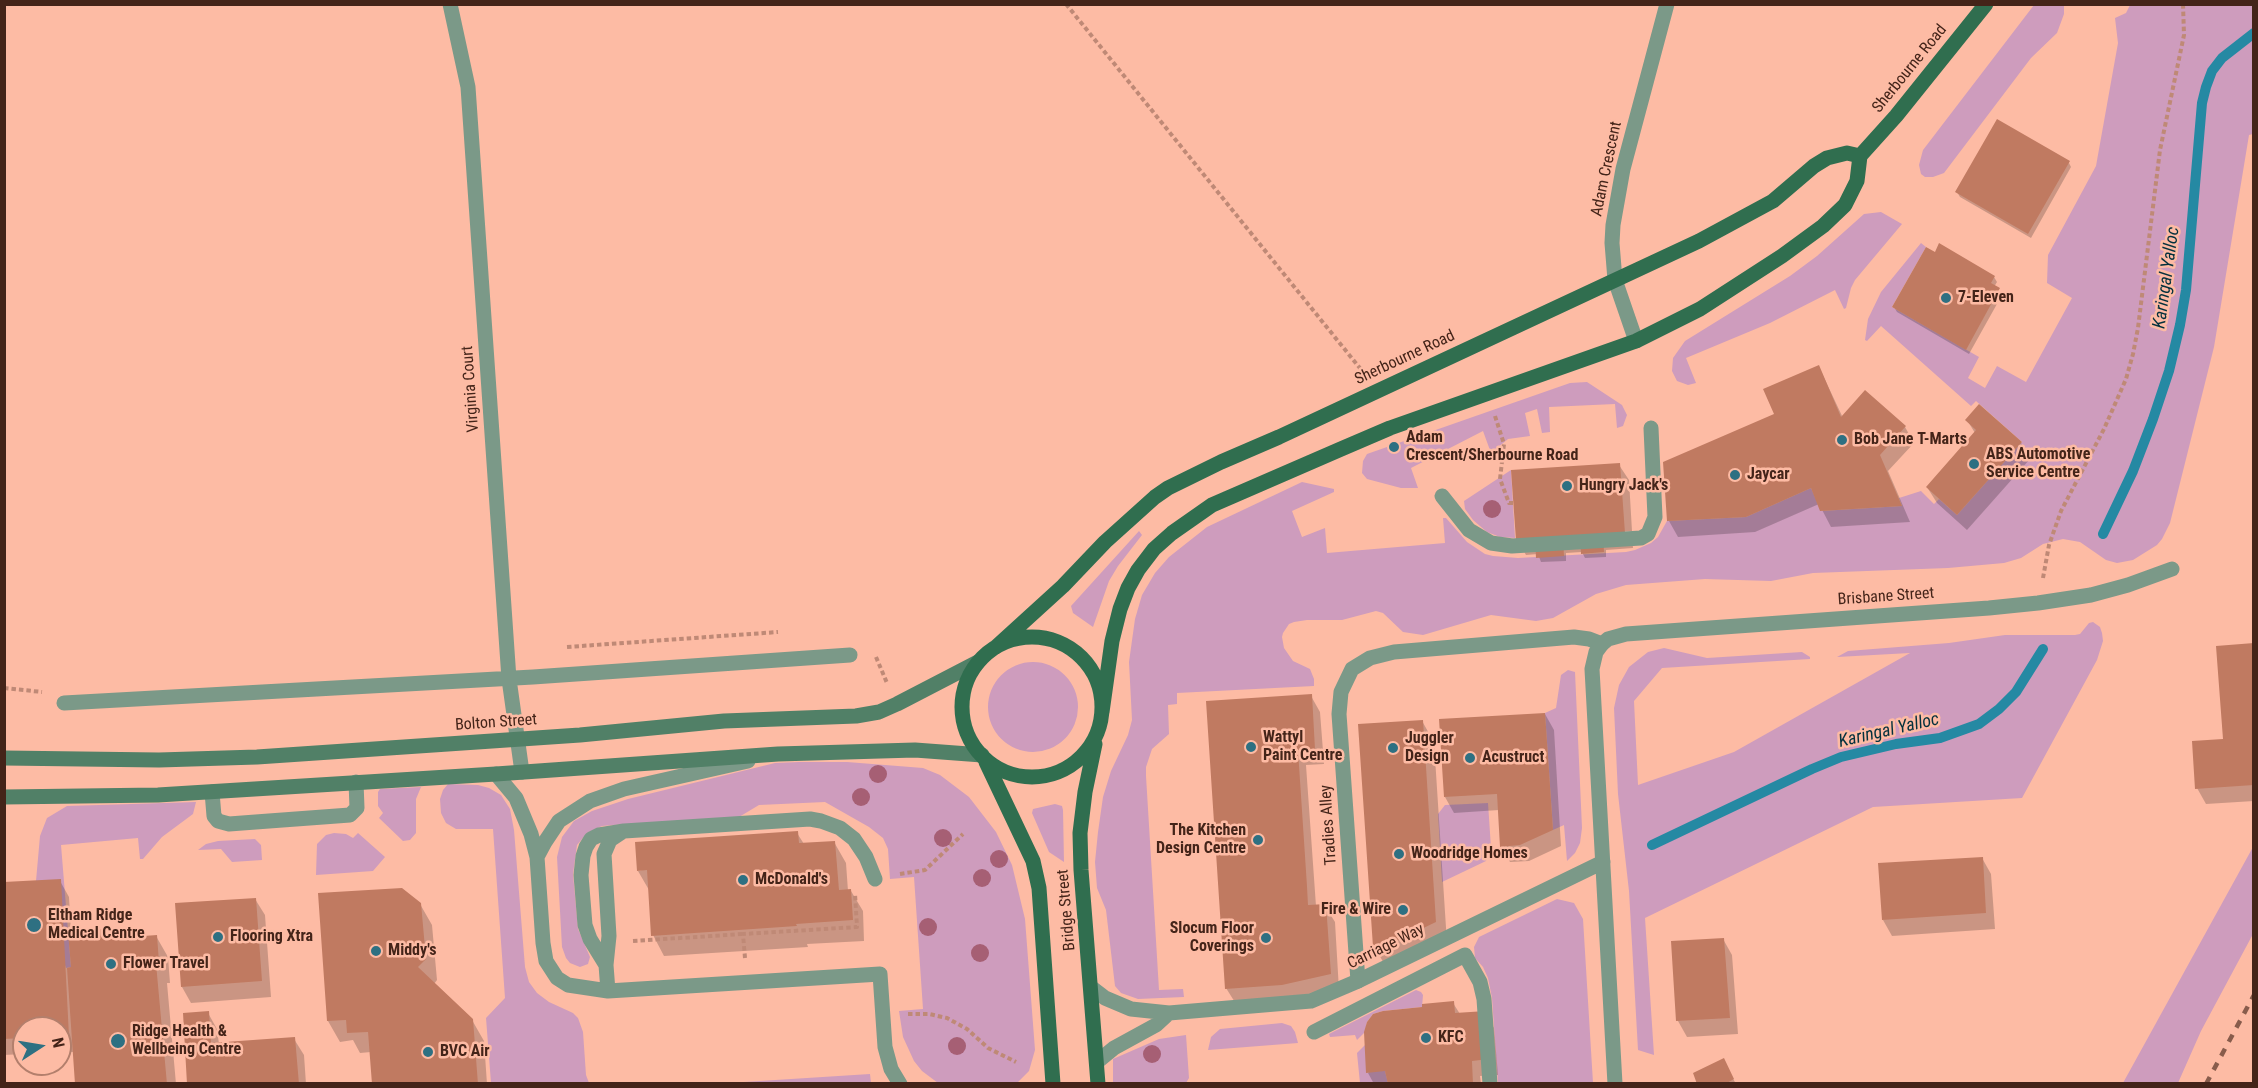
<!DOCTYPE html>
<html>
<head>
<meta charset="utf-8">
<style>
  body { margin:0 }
  #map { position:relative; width:2258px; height:1088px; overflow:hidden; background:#fdbba4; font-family:"Roboto Condensed",sans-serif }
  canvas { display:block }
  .frame { position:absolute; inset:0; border:6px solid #442419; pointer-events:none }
  .north { position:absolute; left:12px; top:1016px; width:60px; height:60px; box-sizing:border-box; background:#fdbba4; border:2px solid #b37f6c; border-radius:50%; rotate:78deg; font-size:16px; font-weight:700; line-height:24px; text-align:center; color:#442419 }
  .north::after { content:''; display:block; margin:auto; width:21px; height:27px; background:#2e7082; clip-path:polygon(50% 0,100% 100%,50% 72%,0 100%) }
</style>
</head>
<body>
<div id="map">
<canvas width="2258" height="1088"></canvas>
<div class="frame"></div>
<div class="north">N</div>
</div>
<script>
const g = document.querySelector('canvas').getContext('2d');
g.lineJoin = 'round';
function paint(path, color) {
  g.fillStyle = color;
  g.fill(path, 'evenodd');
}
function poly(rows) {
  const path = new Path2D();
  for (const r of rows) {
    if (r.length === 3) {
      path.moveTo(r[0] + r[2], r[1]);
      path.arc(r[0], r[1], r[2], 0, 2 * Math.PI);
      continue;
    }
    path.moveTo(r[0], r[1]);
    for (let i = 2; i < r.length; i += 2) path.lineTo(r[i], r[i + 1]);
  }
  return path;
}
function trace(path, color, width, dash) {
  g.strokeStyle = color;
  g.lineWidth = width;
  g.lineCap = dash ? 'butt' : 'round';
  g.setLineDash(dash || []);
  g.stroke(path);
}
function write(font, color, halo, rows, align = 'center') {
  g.font = font + ' "Roboto Condensed",sans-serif';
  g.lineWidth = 5;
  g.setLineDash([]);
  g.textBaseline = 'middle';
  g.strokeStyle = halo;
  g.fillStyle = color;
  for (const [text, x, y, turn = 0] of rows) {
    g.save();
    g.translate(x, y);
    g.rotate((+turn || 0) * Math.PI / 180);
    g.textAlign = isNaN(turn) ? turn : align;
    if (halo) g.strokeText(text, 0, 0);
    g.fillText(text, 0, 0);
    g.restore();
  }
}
paint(poly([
  [2034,5,2064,5,2064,14,2057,33,2031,58,1944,173,1933,177,1925,177,1921,174,1919,165,1923,150],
  [2130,5,2253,5,2253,134,2249,135,2214,347,2170,523,2162,539,2157,545,2133,560,2117,563,2106,560,2080,542,2063,539,2043,544,2021,558,2004,563,1948,568,1813,573,1771,581,1705,579,1626,585,1596,594,1553,618,1536,621,1491,615,1423,635,1403,632,1383,613,1376,611,1342,620,1307,620,1294,622,1289,624,1283,633,1282,637,1284,648,1293,661,1310,669,1314,679,1314,686,1177,693,1177,704,1168,705,1169,734,1152,749,1146,767,1146,776,1159,990,1183,989,1184,997,1138,999,1121,993,1115,986,1106,910,1097,888,1095,862,1098,832,1103,797,1111,771,1128,735,1132,720,1129,662,1135,619,1142,595,1155,573,1169,557,1207,527,1302,482,1334,489,1334,492,1292,511,1302,537,1325,528,1327,553,1445,543,1443,518,1446,518,1467,542,1485,554,1493,556,1518,558,1626,552,1635,550,1651,543,1658,537,1667,521,1746,517,1811,488,1821,511,1902,506,1899,498,1921,491,1934,504,1939,499,1957,515,2022,442,1976,401,1971,406,1881,326,1867,341,1865,340,1868,319,1881,292,1921,243,1926,247,1892,307,1979,357,1968,378,1985,388,1997,366,2026,382,2072,298,2047,283,2048,255,2096,166,2118,43,2115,18,2126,13],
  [1881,212,1902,224,1855,280,1851,288,1846,308,1844,309,1835,290,1770,323,1686,358,1696,383,1688,385,1677,381,1672,371,1673,358,1685,341,1790,276,1817,256,1864,214],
  [1587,382,1622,405,1627,415,1623,426,1617,428,1615,404,1549,407,1550,432,1542,433,1537,409,1525,413,1530,436,1508,439,1491,453,1483,431,1411,468,1418,488,1401,488,1367,479,1362,473,1363,461,1367,454,1570,383],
  [1511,470,1515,538,1500,537,1487,532,1473,520,1465,509,1464,501],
  [1139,531,1142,535,1118,566,1109,581,1093,627,1073,613,1071,606],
  [2093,622,2100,627,2102,633,2103,641,2097,660,2022,798,1873,807,1645,918,1654,1055,1638,1050,1629,891,1618,794,1614,708,1619,685,1629,667,1648,652,1664,648,1707,658,1802,652,1810,657,1810,659,1662,668,1634,701,1638,785,1734,752,1910,653,1837,657,1848,651,1949,643,2005,635,2075,635,2080,634,2089,623],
  [1033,707,45],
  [1568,670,1575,672,1582,828,1580,843,1575,853,1567,861,1564,825,1553,830,1545,713,1556,708,1561,675],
  [799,762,847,762,923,768,940,775,969,797,996,832,1012,865,1025,919,1035,1050,1029,1071,1017,1083,938,1083,922,1071,914,1061,903,1037,899,1011,923,1009,914,877,890,879,888,849,883,838,869,827,825,802,759,805,739,817,613,825,602,826,587,833,577,845,573,874,578,929,590,957,588,964,580,967,570,963,566,958,562,947,557,857,562,837,574,821,592,811,628,799,775,763],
  [448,784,478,785,489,788,501,795,510,809,514,830,525,967,529,982,537,993,549,1002,573,1013,578,1018,583,1032,586,1075,589,1083,491,1083,486,1018,505,998,493,829,456,829,446,823,441,813,440,799,443,790],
  [421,787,416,799,416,833,410,840,403,841,379,818,383,813,378,806,378,792,380,789],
  [196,802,193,814,162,837,143,859,140,859,138,838,61,845,71,967,66,968,36,881,40,836,47,818,67,806],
  [1488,803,1491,848,1486,861,1442,882,1438,814,1445,805],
  [1055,804,1062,806,1063,810,1064,862,1049,852,1032,813,1033,809],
  [334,833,346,834,353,838,358,833,385,857,373,871,316,875,317,844,326,835],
  [255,839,261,845,262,860,232,862,221,849,198,850,206,844,218,841],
  [2253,847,2253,934,2201,1031,2178,1083,2123,1083],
  [1557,899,1574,903,1583,919,1593,1083,1498,1083,1492,998,1488,978,1483,967,1475,958,1474,947,1479,937],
  [1416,990,1421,992,1423,995,1422,1007,1383,1011,1373,1014,1367,1022,1365,1032,1357,1040,1355,1035,1330,1037,1329,1034],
  [1282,1023,1291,1026,1295,1032,1298,1043,1208,1050,1211,1037,1220,1029],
  [1186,1035,1189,1078,1186,1083,1113,1083,1113,1059,1159,1039],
  [1365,1045,1385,1071,1388,1083,1360,1083,1357,1053],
  [870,1074,871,1083,728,1083]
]), '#ce9cbd');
paint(poly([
  [2069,163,2071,167,2031,238,1960,197,1957,192],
  [1994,277,1997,282,1994,287,2002,295,1969,354,1897,312,1894,307],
  [1819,367,1843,418,1905,427,1914,443,1888,471,1910,522,1831,527,1819,504,1755,532,1678,537,1669,521,1776,414],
  [1967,420,2021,443,2030,459,1967,530,1937,503,1927,487,1975,433],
  [1619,465,1629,480,1632,531,1561,535,1632,534,1633,548,1606,550,1606,557,1585,558,1582,552,1566,553,1566,561,1541,562,1538,554,1526,555,1517,539],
  [2254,645,2254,801,2206,804,2197,788,2224,740],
  [1311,696,1320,712,1324,764,1306,765,1316,906,1325,906,1335,922,1339,990,1236,1004,1226,988],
  [1545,714,1554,730,1561,846,1529,861,1510,862,1501,846,1499,810,1454,813,1445,797],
  [1422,721,1434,742,1447,943,1386,967,1374,946],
  [797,833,804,844,834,842,846,863,848,891,851,891,863,911,864,941,807,944,808,947,664,956,653,935,649,890,638,871],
  [1982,858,1991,874,1995,929,1892,936,1883,920],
  [60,881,69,897,71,933,130,928,135,938,156,936,168,957,170,983,167,983,176,1084,77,1084,74,1052,60,1052,60,1028,24,1028,24,1054,4,1055,4,884],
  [319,895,420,904,432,925,437,980,434,984,472,1020,484,1041,487,1084,374,1084,371,1052,360,1053,353,1040,340,1042,328,1021],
  [255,899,265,915,271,997,191,1003,182,987],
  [1723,939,1732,955,1738,1034,1687,1037,1678,1021,1673,942],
  [1453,1003,1460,1014,1485,1012,1494,1028,1498,1075,1480,1076,1481,1084,1374,1084,1368,1073],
  [208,1013,217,1029,219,1044,294,1039,304,1055,306,1084,189,1084],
  [1723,1060,1736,1084,1699,1084]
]), '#0003');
trace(poly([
  [2103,534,2133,471,2153,419,2169,371,2180,325,2186,290,2202,103,2206,87,2212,71,2222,58,2254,33],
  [1652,845,1812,769,1841,757,1896,744,1940,738,1979,724,1999,709,2016,692,2043,649]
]), '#2589a3', 10);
paint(poly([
  [1997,119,2070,161,2028,234,1955,192],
  [1939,243,1995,276,1991,283,2000,288,1966,350,1892,307,1926,247,1935,252],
  [1819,365,1841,417,1865,390,1906,426,1880,455,1902,506,1820,511,1811,488,1746,517,1667,521,1663,462,1774,414,1763,389],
  [1979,404,2022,442,1957,515,1926,487,1976,430,1965,420],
  [1620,463,1625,533,1603,534,1604,552,1581,554,1580,536,1563,536,1564,556,1536,558,1535,538,1516,540,1511,470],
  [2254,643,2254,785,2195,789,2192,741,2223,739,2216,646],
  [1312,694,1315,749,1298,750,1307,886,1308,905,1326,904,1331,974,1282,985,1225,989,1206,701],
  [1545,713,1553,830,1520,845,1500,847,1497,794,1444,797,1439,719],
  [1423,720,1436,922,1386,946,1373,947,1358,724],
  [798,831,799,843,835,841,839,890,851,889,853,920,796,924,797,926,651,936,647,870,637,871,635,842],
  [1983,857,1986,913,1882,920,1878,863],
  [61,879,69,1036,60,1036,60,1028,24,1028,24,1038,4,1039,4,882],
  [402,888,421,903,426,959,418,967,473,1019,478,1084,372,1084,368,1032,347,1033,346,1020,327,1021,318,893],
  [256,898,262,981,181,987,175,903],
  [130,927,131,937,157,935,159,962,156,963,167,1084,75,1084,67,968,71,967,68,932],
  [1724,938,1730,1018,1676,1021,1671,941],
  [1454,1001,1455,1013,1486,1011,1489,1059,1472,1061,1473,1084,1388,1084,1385,1071,1366,1073,1364,1032,1367,1022,1373,1014,1383,1011,1422,1007,1422,1004],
  [209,1011,211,1043,295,1037,299,1084,187,1084,183,1013],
  [1724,1058,1734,1079,1725,1084,1697,1084,1693,1073]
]), '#c07a61');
trace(poly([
  [1066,4,1363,372],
  [1495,416,1504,444,1500,479,1509,503,1513,503],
  [2043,578,2049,545,2061,511,2104,429,2126,379,2133,354,2138,328,2160,150,2184,35,2183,4],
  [567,647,778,632],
  [876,657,887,683],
  [4,688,42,692],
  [900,874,925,870,963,834],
  [633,941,743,934],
  [745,958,743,934,857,927,855,894],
  [908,1014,929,1014,947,1018,967,1029,988,1048,1016,1062]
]), '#bf8976', 4, [4.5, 3]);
trace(poly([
  [1442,496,1469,530,1491,543,1512,546,1641,538,1648,534,1655,517,1651,428],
  [496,774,516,798,531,834,537,857,543,943,546,961,557,978,568,985,608,991,880,974,885,1047,891,1069,900,1084],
  [212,792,214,816,218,821,229,824,269,821,350,815,357,808,356,782],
  [537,857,545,842,559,821,590,801,624,789,748,761],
  [606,965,590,939,585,925,581,875,583,856,586,847,591,839,599,835,624,831,810,819,821,821,840,828,854,839,866,857,875,879],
  [1358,981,1339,714,1341,692,1352,669,1370,658,1394,652,1574,637,1589,639,1602,644],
  [608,991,606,965,609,936,604,854,610,840,622,832],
  [1314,1032,1465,955,1480,982,1484,999,1490,1084]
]), '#7b9988', 15);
trace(poly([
  [450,4,468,87,509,679,522,772],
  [1636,341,1615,280,1612,243,1613,225,1623,169,1667,4],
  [64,703,533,677,850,655],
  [1092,988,1105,998,1131,1009,1169,1013,1311,1001,1358,981,1603,862],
  [1097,1062,1114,1048,1156,1025,1169,1013],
  [1615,1084,1592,669,1596,652,1602,644,1608,639,1626,634,1989,608,2038,603,2091,595,2128,585,2172,569]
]), '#7b9988', 15);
trace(poly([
  [4,758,159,760,257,757,580,735,724,721,856,716,879,712,897,704,978,662],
  [4,797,158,795,496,774,778,754,915,750,982,755]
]), '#518067', 15);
trace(poly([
  [1032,707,70],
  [996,647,1063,586,1105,542,1155,497,1168,488,1221,462,1279,437,1699,241,1773,201,1814,166,1827,158,1847,153,1860,156],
  [1102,712,1112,641,1120,609,1128,588,1138,570,1154,549,1172,533,1212,505,1341,449,1390,428,1636,341,1700,309,1782,256,1823,226,1845,205,1857,181,1860,156,1896,116,1986,4],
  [1095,744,1085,792,1080,833,1081,870,1098,1084],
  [986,762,1033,861,1039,888,1053,1084]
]), '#306e4f', 15);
trace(poly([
  [2206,1084,2254,995]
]), '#885c4c', 4.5, [8, 8]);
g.fillStyle = '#a65f74';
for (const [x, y] of [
  [1492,509],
  [878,774],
  [861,797],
  [943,838],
  [999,859],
  [982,878],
  [928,927],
  [980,953],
  [957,1046],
  [1152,1054]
]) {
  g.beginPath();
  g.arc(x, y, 9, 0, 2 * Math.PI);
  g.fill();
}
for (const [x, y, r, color] of [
  [1946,298,6,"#2e7082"],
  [1842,440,6,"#2e7082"],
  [1394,447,6,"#2e7082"],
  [1974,464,6,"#2e7082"],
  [1735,475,6,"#2e7082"],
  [1567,486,6,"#2e7082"],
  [1251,747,6,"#2e7082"],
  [1393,748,6,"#2e7082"],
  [1470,758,6,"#2e7082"],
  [1258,840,6,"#2e7082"],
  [1399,854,6,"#2e7082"],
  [743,880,6,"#2e7082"],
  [1403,910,6,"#2e7082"],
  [34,925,8,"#2e7082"],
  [218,937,6,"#2e7082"],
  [1266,938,6,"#2e7082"],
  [376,951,6,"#2e7082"],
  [111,964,6,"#2e7082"],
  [1426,1038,6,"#2e7082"],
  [118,1041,8,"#2e7082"],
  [428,1052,6,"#2e7082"]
]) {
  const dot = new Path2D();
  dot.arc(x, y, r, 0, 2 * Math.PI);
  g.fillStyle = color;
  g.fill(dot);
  trace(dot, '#fdbba4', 2);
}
write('16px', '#442419', '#fdbba4', [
  ["Sherbourne Road",1910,69,-51],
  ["Adam Crescent",1607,169,-78],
  ["Sherbourne Road",1405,358,-25],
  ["Virginia Court",471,389,-94],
  ["Brisbane Street",1886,597,-4],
  ["Bolton Street",496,723,-4],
  ["Tradies Alley",1329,825,-94],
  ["Bridge Street",1067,910,-95],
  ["Carriage Way",1386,947,-26]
]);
write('bold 16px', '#442419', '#fdbba4', [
  ["7-Eleven",1958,298],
  ["Adam",1406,438],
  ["Crescent/Sherbourne Road",1406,456],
  ["Bob Jane T-Marts",1854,440],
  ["ABS Automotive",1986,455],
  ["Service Centre",1986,473],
  ["Jaycar",1747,475],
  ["Hungry Jack's",1579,486],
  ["Wattyl",1263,738],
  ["Paint Centre",1263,756],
  ["Juggler",1405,739],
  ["Design",1405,757],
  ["Acustruct",1482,758],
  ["The Kitchen",1246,831,"right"],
  ["Design Centre",1246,849,"right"],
  ["Woodridge Homes",1411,854],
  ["McDonald's",755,880],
  ["Fire & Wire",1391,910,"right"],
  ["Eltham Ridge",48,916],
  ["Medical Centre",48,934],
  ["Slocum Floor",1254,929,"right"],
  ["Coverings",1254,947,"right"],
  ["Flooring Xtra",230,937],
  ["Middy's",388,951],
  ["Flower Travel",123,964],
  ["Ridge Health &",132,1032],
  ["Wellbeing Centre",132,1050],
  ["KFC",1438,1038],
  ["BVC Air",440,1052]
], 'left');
write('italic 18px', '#04313d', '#fdbba4', [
  ["Karingal Yalloc",2167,278,-82],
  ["Karingal Yalloc",1889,731,-13]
]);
</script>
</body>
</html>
